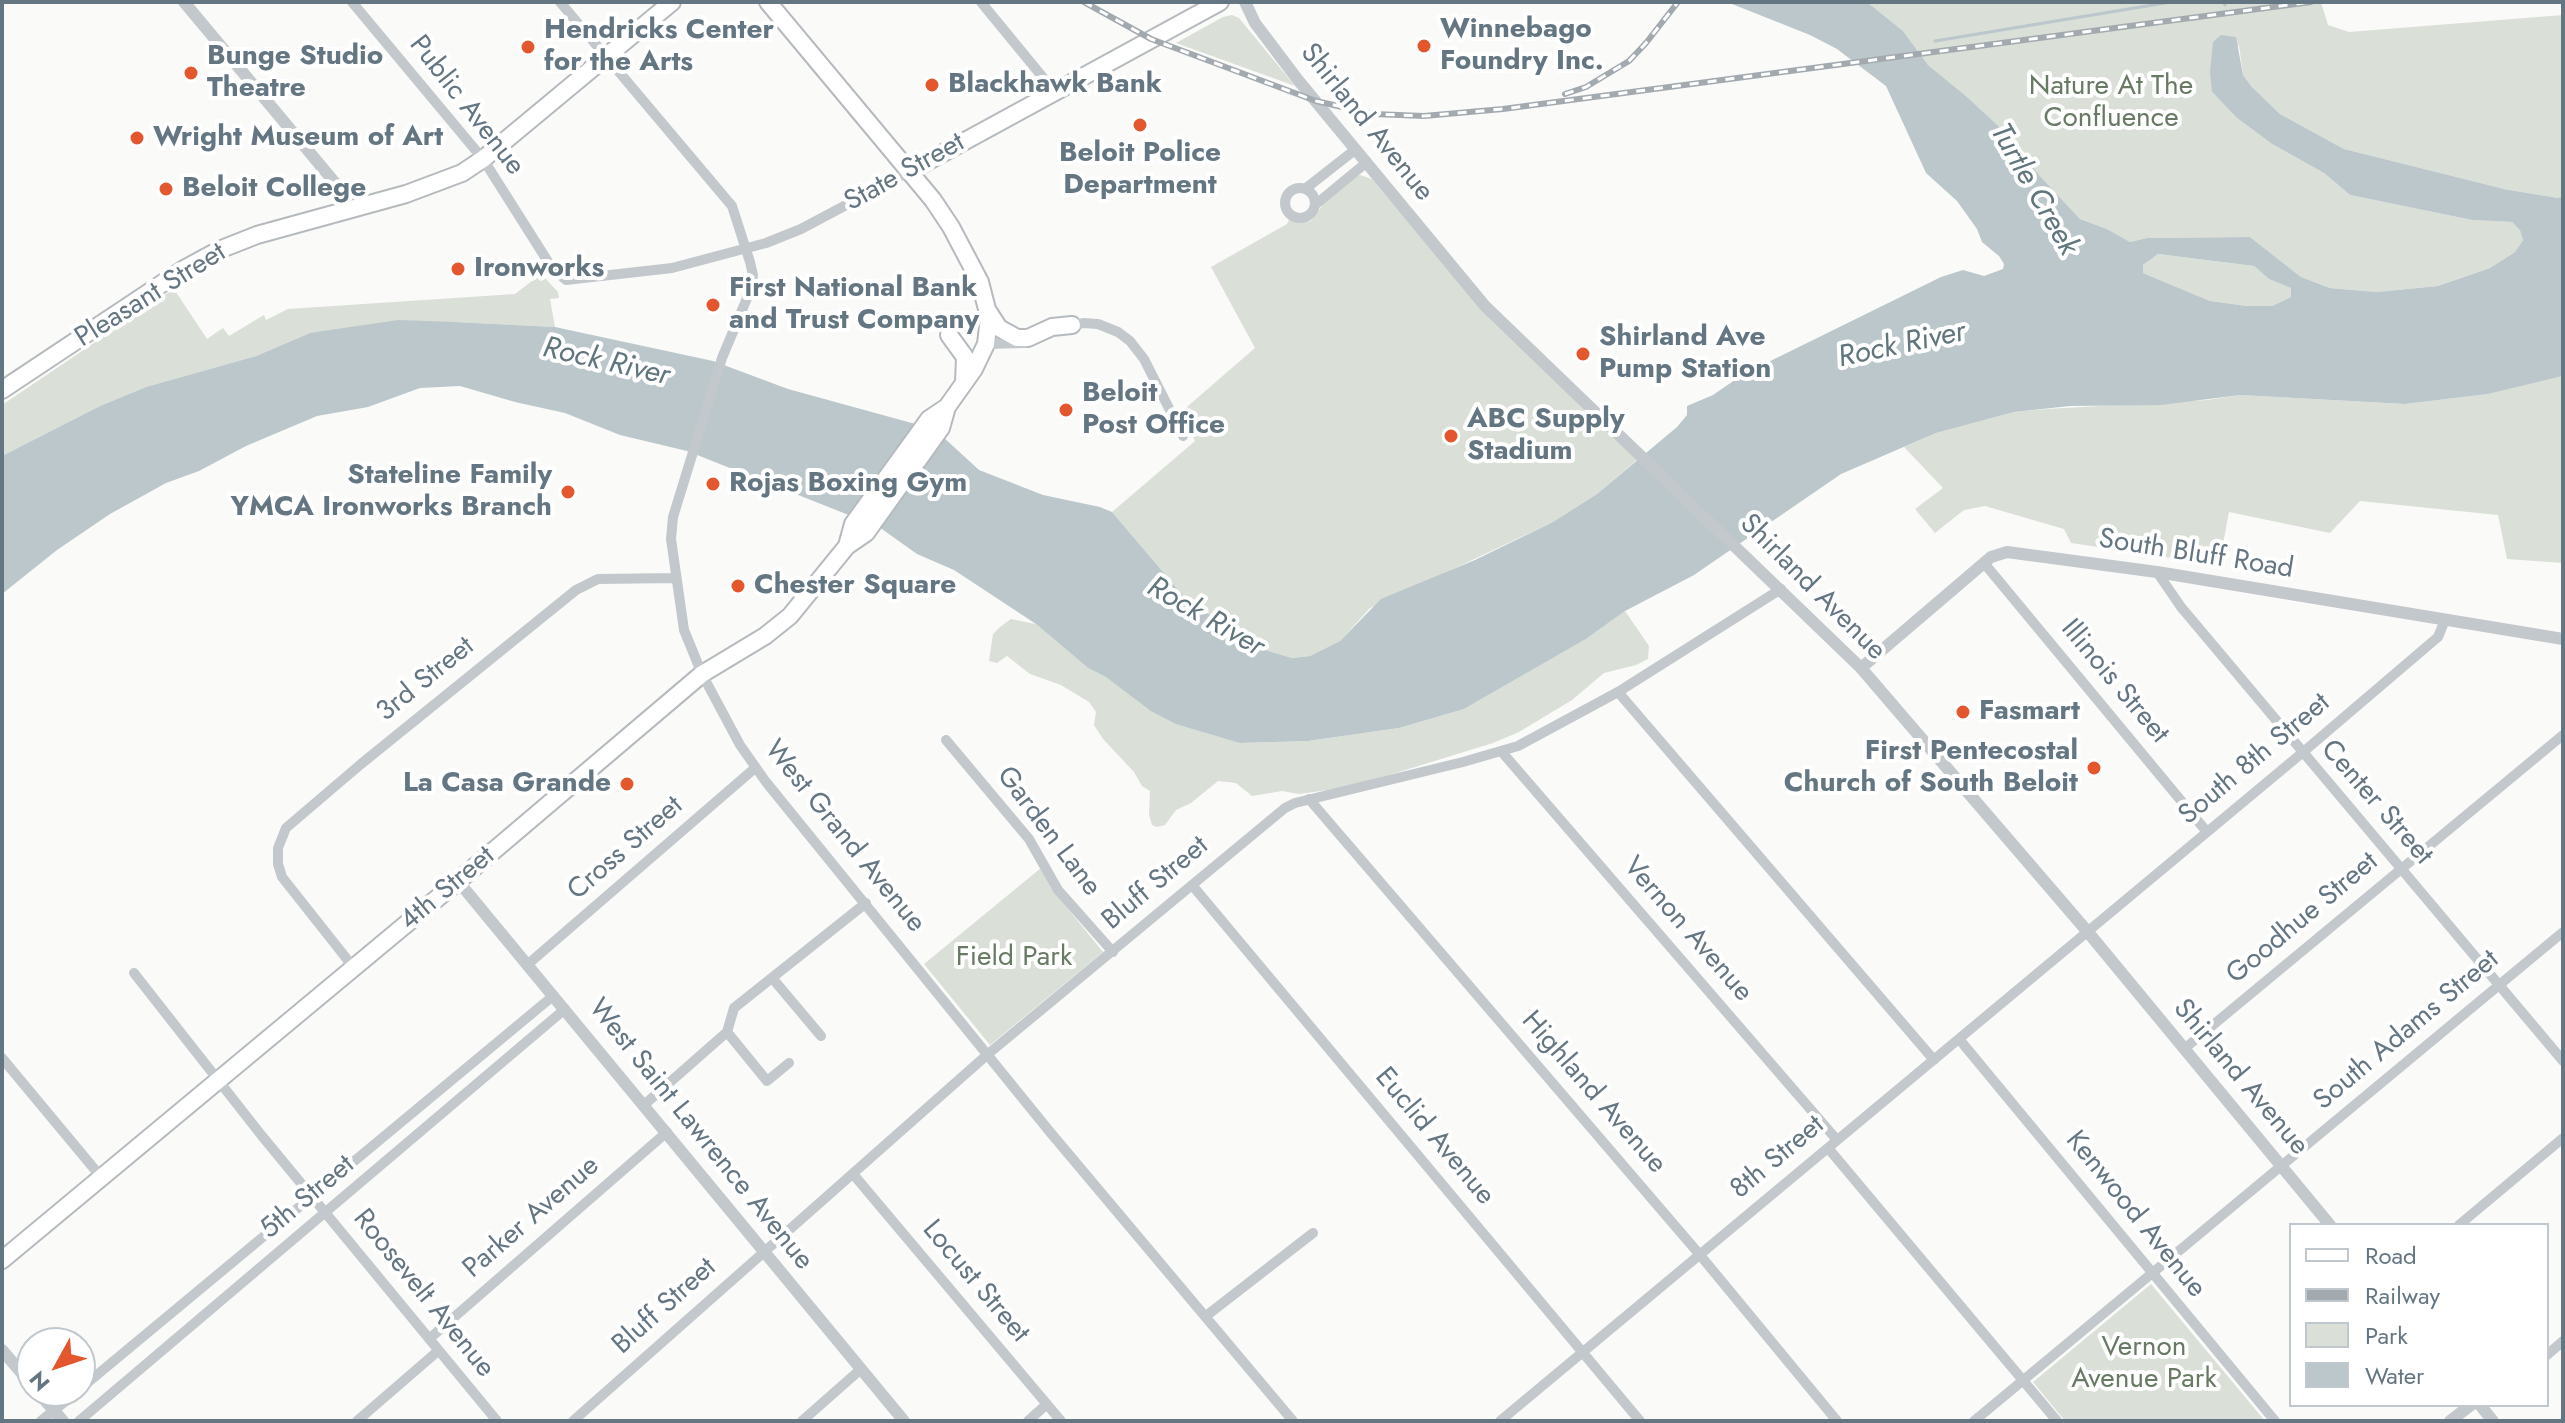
<!DOCTYPE html>
<html>
<head>
<meta charset="utf-8">
<style>
  body { margin:0 }
  #map { position:relative; width:2565px; height:1423px; overflow:hidden; background:#fafaf8; font-family:Jost,sans-serif }
  canvas { display:block }
  .frame { position:absolute; inset:0; border:4px solid #657683; pointer-events:none }
  .legend { position:absolute; left:2289px; top:1223px; width:260px; height:184px; box-sizing:border-box; background:#fff; border:2px solid #c1c8cd; margin:0; padding:10px 14px; list-style:none; font-size:24px; color:#657683 }
  .legend li { display:flex; align-items:center; gap:16px; height:40px }
  .legend b { width:40px; border:2px solid #c1c8cd }
  .north { position:absolute; left:16px; top:1327px; width:80px; height:80px; box-sizing:border-box; background:#fff; border:2px solid #c1c8cd; border-radius:50%; rotate:230deg; font-size:22px; font-weight:700; line-height:32px; text-align:center; color:#657683 }
  .north::after { content:''; display:block; margin:auto; width:28px; height:36px; background:#e4572e; clip-path:polygon(50% 0,100% 100%,50% 72%,0 100%) }
</style>
</head>
<body>
<div id="map">
<canvas width="2565" height="1423"></canvas>
<div class="frame"></div>
<ul class="legend">
<li><b style="height:10px;background:#fff"></b>Road</li>
<li><b style="height:10px;background:#a2aab0"></b>Railway</li>
<li><b style="height:22px;background:#dadfd7"></b>Park</li>
<li><b style="height:22px;background:#bbc7cb"></b>Water</li>
</ul>
<div class="north">N</div>
</div>
<script>
const g = document.querySelector('canvas').getContext('2d');
g.lineJoin = 'round';
function paint(path, color) {
  g.fillStyle = color;
  g.fill(path, 'evenodd');
}
function poly(rows) {
  const path = new Path2D();
  for (const r of rows) {
    if (r.length === 3) {
      path.moveTo(r[0] + r[2], r[1]);
      path.arc(r[0], r[1], r[2], 0, 2 * Math.PI);
      continue;
    }
    path.moveTo(r[0], r[1]);
    for (let i = 2; i < r.length; i += 2) path.lineTo(r[i], r[i + 1]);
  }
  return path;
}
function trace(path, color, width, dash) {
  g.strokeStyle = color;
  g.lineWidth = width;
  g.lineCap = dash ? 'butt' : 'round';
  g.setLineDash(dash || []);
  g.stroke(path);
}
function write(font, color, halo, rows, align = 'center') {
  g.font = font + ' Jost,sans-serif';
  g.lineWidth = 8;
  g.setLineDash([]);
  g.textBaseline = 'middle';
  g.strokeStyle = halo;
  g.fillStyle = color;
  for (const [text, x, y, turn = 0] of rows) {
    g.save();
    g.translate(x, y);
    g.rotate((+turn || 0) * Math.PI / 180);
    g.textAlign = isNaN(turn) ? turn : align;
    if (halo) g.strokeText(text, 0, 0);
    g.fillText(text, 0, 0);
    g.restore();
  }
}
paint(poly([
  [1867,2,2321,2,2328,25,2349,32,2563,15,2563,196,2558,198,2499,188,2344,149,2280,114,2252,87,2243,75,2239,45,2212,92,2237,118,2272,144,2324,173,2350,195,2472,220,2512,222,2520,229,2523,240,2515,252,2490,268,2438,286,2377,292,2330,288,2301,277,2250,237,2147,238,2130,242,2107,229,2080,219,2039,175,2010,138,1966,96,1928,65,1903,31],
  [1232,15,1239,18,1295,86,1176,43,1223,17],
  [1360,175,1372,179,1492,321,1638,459,1597,494,1553,522,1370,608,1340,641,1310,656,1292,658,1265,650,1199,608,1181,593,1112,512,1195,441,1181,412,1255,348,1211,267,1287,224,1289,220,1300,223,1311,221,1327,199,1352,178],
  [2158,254,2254,266,2269,279,2292,288,2291,297,2272,306,2247,306,2210,301,2143,273,2143,265],
  [541,274,558,292,559,298,550,299,555,327,454,322,310,333,256,356,146,387,100,406,2,456,2,405,174,289,207,339,223,328,229,336,264,315,266,320,288,309,515,294],
  [2563,376,2563,563,2507,559,2498,515,2360,501,2330,533,2229,512,2219,565,2071,543,2064,529,1985,506,1964,510,1935,533,1915,509,1943,488,1904,447,1936,433,2014,412,2047,409,2207,400,2240,395,2405,404,2488,394],
  [1625,611,1649,646,1648,659,1636,665,1604,673,1572,700,1519,732,1493,743,1386,776,1335,789,1299,794,1282,791,1252,796,1236,783,1218,781,1191,803,1176,810,1165,825,1157,827,1152,825,1149,815,1150,791,1142,786,1134,772,1103,739,1094,725,1096,712,1089,702,1061,685,1030,674,1007,656,997,663,989,661,993,634,1000,627,1011,619,1036,624,1088,668,1240,743,1308,741,1399,728,1464,709,1586,639],
  [1041,868,1051,888,1103,952,990,1045,924,964],
  [2151,1284,2265,1421,2065,1421,2033,1382]
]), '#dadfd7');
paint(poly([
  [1727,2,1867,2,1903,31,1928,65,1966,96,2011,138,2039,175,2080,219,2107,229,2130,242,2147,238,2250,237,2301,277,2330,288,2377,292,2438,286,2490,268,2515,252,2523,240,2520,230,2512,222,2472,220,2350,195,2324,173,2272,144,2237,118,2212,92,2210,72,2213,42,2221,35,2236,37,2243,75,2252,87,2280,114,2344,149,2504,189,2558,198,2563,196,2563,376,2488,394,2405,404,2240,395,2161,405,2070,406,2014,412,1936,433,1841,474,1694,575,1625,611,1586,639,1464,709,1399,728,1308,741,1240,743,1176,724,1151,711,1106,677,1088,668,1036,624,954,570,917,554,879,527,687,451,620,435,565,413,515,402,460,386,420,388,368,407,317,416,246,446,199,471,166,483,110,514,57,550,2,594,2,456,100,406,146,387,256,356,310,333,398,320,454,322,555,327,713,361,788,389,919,425,942,436,979,470,1043,495,1100,507,1112,512,1181,593,1199,608,1265,650,1292,658,1310,656,1340,641,1381,599,1475,560,1553,522,1597,494,1677,427,1687,415,1687,406,1713,395,1742,375,1941,277,1963,270,1984,276,2003,269,2004,264,1999,256,1982,242,1977,229,1957,201,1926,173,1886,86,1837,49,1810,35],
  [2158,254,2254,266,2269,279,2291,288,2291,297,2272,306,2247,306,2210,301,2143,273,2143,265]
]), '#bbc7cb');
trace(poly([
  [2223,2,2225,5],
  [1935,41,2171,2]
]), '#bbc7cb', 3);
const primary = poly([
  [768,2,933,200,951,227,980,282,989,317,986,344,974,369,947,407,929,419,853,524,847,546],
  [910,171,1220,2],
  [988,311,999,328,1017,338,1028,338,1052,327,1072,325],
  [949,335,965,357,964,383],
  [2,390,184,269,219,250,257,235,406,194,462,173,483,159,672,2],
  [2,1260,458,881,702,674,765,636,790,616,847,546,866,533,941,428,947,407]
]);
trace(primary, '#b5babe', 20);
trace(poly([
  [352,2,483,159,552,268,566,280,672,268,766,243,801,229,910,171],
  [560,2,732,206,750,262,753,275,750,291,722,358,673,517,671,539,684,630,702,674,740,745,766,782,1050,1132,1293,1421],
  [981,2,1054,91],
  [1300,203,15],
  [1305,189,1356,149],
  [1315,205,1367,162],
  [1069,327,1083,323,1098,324,1118,332,1130,341,1144,359,1183,436],
  [986,344,1024,343],
  [1984,563,2207,832],
  [2157,572,2181,607,2563,1061],
  [1618,692,1934,1060],
  [946,740,1029,839,1058,890,1113,952],
  [1501,751,1837,1140],
  [1309,799,1700,1255,1837,1421],
  [1192,885,1640,1421],
  [527,965,755,768],
  [354,968,282,877,278,864,278,848,286,828,361,764,576,590,598,579,676,578],
  [134,973,262,1136,497,1421],
  [773,979,821,1036],
  [727,1032,767,1081,789,1063],
  [1959,1039,2275,1421],
  [2184,1049,2563,735],
  [2,1058,101,1177],
  [644,1105,727,1032,734,1008,866,903],
  [1828,1148,2057,1421],
  [853,1174,1061,1421],
  [2459,1225,2563,1138],
  [1206,1316,1313,1233],
  [429,1339,667,1132],
  [2547,1355,2563,1341],
  [80,1389,553,996],
  [41,1421,78,1391],
  [79,1421,565,1009],
  [357,1421,438,1351],
  [573,1421,988,1054,1285,808,1295,803,1463,762,1518,746,1618,692,1781,589],
  [802,1421,861,1369],
  [1028,1421,1047,1404],
  [1500,1421,2302,753,2438,637,2445,620],
  [1974,1421,2563,932]
]), '#c3c8cc', 10);
trace(poly([
  [184,2,356,208],
  [1245,2,1255,23,1298,80,1485,306,1861,668,2087,931,2330,1225],
  [1861,668,1991,557,2007,552,2157,572,2563,639],
  [458,881,904,1421],
  [2,1350,32,1385],
  [37,1391,63,1421],
  [2480,1405,2493,1421],
  [2450,1421,2471,1405]
]), '#c3c8cc', 12);
trace(primary, '#fff', 16);
const rail = poly([
  [1084,2,1151,39,1316,101,1373,114,1424,116,1503,109,2311,2],
  [1565,94,1586,87,1629,61,1646,43,1678,2]
]);
trace(rail, '#a2aab0', 6);
trace(rail, '#fff', 3, [9]);
for (const [x, y, r, color] of [
  [1424,46,8,"#e4572e"],
  [528,47,8,"#e4572e"],
  [191,73,8,"#e4572e"],
  [932,85,8,"#e4572e"],
  [1140,125,8,"#e4572e"],
  [137,138,8,"#e4572e"],
  [166,189,8,"#e4572e"],
  [458,269,8,"#e4572e"],
  [713,305,8,"#e4572e"],
  [1583,354,8,"#e4572e"],
  [1066,410,8,"#e4572e"],
  [1451,436,8,"#e4572e"],
  [713,484,8,"#e4572e"],
  [568,492,8,"#e4572e"],
  [738,586,8,"#e4572e"],
  [1963,712,8,"#e4572e"],
  [2094,768,8,"#e4572e"],
  [627,784,8,"#e4572e"]
]) {
  const dot = new Path2D();
  dot.arc(x, y, r, 0, 2 * Math.PI);
  g.fillStyle = color;
  g.fill(dot);
  trace(dot, '#fff', 3);
}
write('bold 28px', '#657683', '#fff', [
  ["Winnebago",1440,30],
  ["Foundry Inc.",1440,62],
  ["Hendricks Center",544,31],
  ["for the Arts",544,63],
  ["Bunge Studio",207,57],
  ["Theatre",207,89],
  ["Blackhawk Bank",948,85],
  ["Wright Museum of Art",153,138],
  ["Beloit Police",1140,154,"center"],
  ["Department",1140,186,"center"],
  ["Beloit College",182,189],
  ["Ironworks",474,269],
  ["First National Bank",729,289],
  ["and Trust Company",729,321],
  ["Shirland Ave",1599,338],
  ["Pump Station",1599,370],
  ["Beloit",1082,394],
  ["Post Office",1082,426],
  ["ABC Supply",1467,420],
  ["Stadium",1467,452],
  ["Stateline Family",552,476,"right"],
  ["YMCA Ironworks Branch",552,508,"right"],
  ["Rojas Boxing Gym",729,484],
  ["Chester Square",754,586],
  ["Fasmart",1979,712],
  ["First Pentecostal",2078,752,"right"],
  ["Church of South Beloit",2078,784,"right"],
  ["La Casa Grande",611,784,"right"]
], 'left');
write('28px', '#687a64', '#fff', [
  ["Nature At The",2111,87],
  ["Confluence",2111,119],
  ["Field Park",1014,958],
  ["Vernon",2144,1348],
  ["Avenue Park",2144,1380]
]);
write('28px', '#657683', '#fff', [
  ["Public Avenue",466,106,52],
  ["Shirland Avenue",1366,123,51],
  ["State Street",905,173,-29],
  ["Pleasant Street",151,296,-32],
  ["South Bluff Road",2196,555,9],
  ["Shirland Avenue",1812,588,45],
  ["3rd Street",426,680,-39],
  ["Illinois Street",2114,682,50],
  ["South 8th Street",2255,760,-40],
  ["Center Street",2376,803,49],
  ["Garden Lane",1048,832,53],
  ["West Grand Avenue",844,837,51],
  ["Cross Street",626,849,-41],
  ["Bluff Street",1156,884,-40],
  ["4th Street",448,889,-40],
  ["Goodhue Street",2303,919,-40],
  ["Vernon Avenue",1687,930,49],
  ["South Adams Street",2407,1031,-40],
  ["Shirland Avenue",2240,1078,50],
  ["Highland Avenue",1593,1093,49],
  ["West Saint Lawrence Avenue",700,1135,51],
  ["Euclid Avenue",1434,1137,50],
  ["8th Street",1778,1158,-40],
  ["5th Street",308,1198,-40],
  ["Kenwood Avenue",2135,1215,51],
  ["Parker Avenue",532,1218,-41],
  ["Locust Street",975,1282,50],
  ["Roosevelt Avenue",423,1294,51],
  ["Bluff Street",665,1307,-42]
]);
write('italic 30px', '#60757c', '#fff', [
  ["Turtle Creek",2033,190,60],
  ["Rock River",1902,346,-12],
  ["Rock River",606,363,13],
  ["Rock River",1205,618,30]
]);
</script>
</body>
</html>
